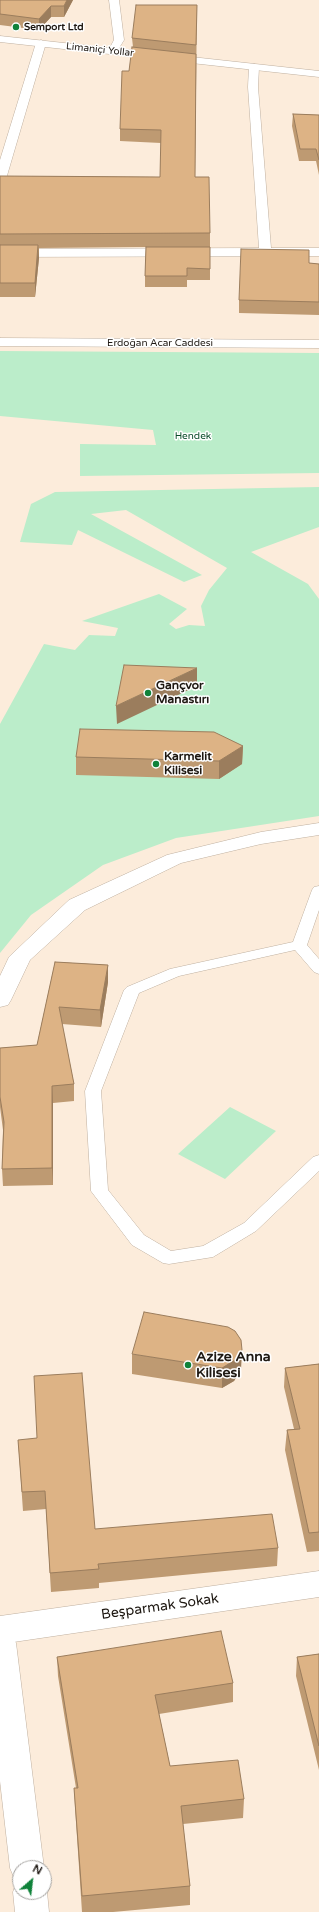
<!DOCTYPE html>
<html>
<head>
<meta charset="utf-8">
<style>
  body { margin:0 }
  #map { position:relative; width:319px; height:1912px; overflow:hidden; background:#fcecdb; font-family:"Varela Round",sans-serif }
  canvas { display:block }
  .north { position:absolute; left:12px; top:1860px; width:40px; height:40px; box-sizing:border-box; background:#fff; border:1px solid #a5a3a0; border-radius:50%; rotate:28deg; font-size:11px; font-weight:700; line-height:16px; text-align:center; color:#1e1812 }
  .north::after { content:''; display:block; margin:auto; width:14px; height:18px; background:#0f823a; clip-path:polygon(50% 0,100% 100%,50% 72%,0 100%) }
</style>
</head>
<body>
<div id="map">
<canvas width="319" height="1912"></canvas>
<div class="north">N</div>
</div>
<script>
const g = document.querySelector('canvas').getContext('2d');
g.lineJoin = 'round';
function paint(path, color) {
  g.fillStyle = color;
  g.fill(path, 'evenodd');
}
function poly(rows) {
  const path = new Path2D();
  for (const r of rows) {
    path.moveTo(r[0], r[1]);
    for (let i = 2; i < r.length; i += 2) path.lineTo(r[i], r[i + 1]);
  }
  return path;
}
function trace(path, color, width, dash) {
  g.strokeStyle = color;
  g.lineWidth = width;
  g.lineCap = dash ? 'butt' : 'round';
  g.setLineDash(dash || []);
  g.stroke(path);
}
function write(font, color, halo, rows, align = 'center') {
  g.font = font + ' "Varela Round",sans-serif';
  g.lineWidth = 3;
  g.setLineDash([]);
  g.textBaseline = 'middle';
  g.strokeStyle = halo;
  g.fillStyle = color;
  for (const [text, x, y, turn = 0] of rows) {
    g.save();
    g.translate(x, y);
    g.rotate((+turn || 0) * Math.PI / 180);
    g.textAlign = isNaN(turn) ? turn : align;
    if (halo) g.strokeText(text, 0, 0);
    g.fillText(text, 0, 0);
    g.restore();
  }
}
paint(poly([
  [0,351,319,353,319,473,80,476,80,444,156,445,153,430,0,416],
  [319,487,319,527,251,552,308,584,319,599,319,816,176,838,103,865,31,915,0,953,0,724,44,644,75,650,89,635,115,636,118,628,82,621,159,594,187,609,169,624,176,629,189,625,205,626,201,606,209,590,227,568,126,510,91,514,202,575,184,582,78,530,72,545,20,542,31,504,55,492],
  [230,1107,276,1131,225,1179,178,1154]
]), '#bbedca');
const service = poly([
  [319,886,319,910,307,945,319,959,319,974,314,972,295,950,179,976,139,993,101,1091,108,1190,144,1235,171,1251,203,1246,244,1223,313,1157,319,1155,319,1171,256,1231,213,1257,169,1264,163,1263,132,1245,91,1191,85,1091,124,990,127,987,170,969,293,942,312,890,314,887,319,886]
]);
const minor = poly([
  [109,0,119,0,124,40,116,53,113,54,108,51,114,40,109,0],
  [41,40,46,43,6,179,0,182,0,160,36,43,41,40],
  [254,64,259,67,258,87,271,248,319,248,319,256,0,257,0,249,259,248,248,87,249,67,254,64],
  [319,1571,319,1597,0,1644,0,1616,319,1571]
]);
const tertiary = poly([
  [0,36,319,71,319,77,0,42,0,36],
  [319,823,319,835,261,844,181,863,85,910,30,960,11,1000,8,1005,0,1007,0,976,9,957,69,900,167,855,261,832,319,823],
  [0,1629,11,1633,16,1643,44,1868,20,1868,20,1892,44,1892,44,1884,47,1892,49,1912,15,1912,13,1892,17,1881,15,1880,10,1868,0,1781,0,1629]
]);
const secondary = poly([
  [0,338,319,340,319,348,0,346,0,338]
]);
trace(service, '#bfb0a0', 1);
trace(minor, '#bfb0a0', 1);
trace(tertiary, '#bfb0a0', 1);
trace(secondary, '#bfb0a0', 1);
paint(service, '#fff');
paint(minor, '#fff');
paint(tertiary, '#fff');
paint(secondary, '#fff');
paint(poly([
  [0,0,73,0,64,17,51,17,39,30,0,25],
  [197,5,195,177,210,233,210,280,187,280,187,287,145,287,145,276,146,247,39,248,39,258,35,297,0,297,0,176,160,177,161,143,120,141,120,129,133,47,132,38],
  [293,114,319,115,319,175,316,161,299,161,292,126],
  [309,263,319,264,319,315,239,313,239,300],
  [243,746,242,764,219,779,76,775,76,757],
  [55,962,108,965,108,982,101,1027,62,1024,74,1084,74,1101,53,1103,53,1185,3,1186,2,1169,3,1130,0,1107,0,1048,37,1045],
  [132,1354,241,1370,234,1381,222,1388,132,1374],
  [319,1364,319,1551,307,1552,285,1450,287,1430,294,1429,284,1387,285,1368],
  [18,1440,95,1529,278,1548,277,1566,99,1583,99,1588,51,1592,46,1509,23,1511],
  [319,1654,319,1770,296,1676,297,1657],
  [57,1657,233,1683,233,1702,159,1714,170,1766,244,1799,243,1818,183,1824,190,1886,190,1905,113,1912,82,1912,75,1807,74,1788,76,1788,58,1676]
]), '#be9a72');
paint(poly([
  [67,0,73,0,64,17,64,6],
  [51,6,51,17,39,30,39,19],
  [38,245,39,258,35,297,35,283],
  [197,668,197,686,117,724,116,706],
  [243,746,242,764,219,779,219,761],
  [108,965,108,982,101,1027,100,1010],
  [52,1086,53,1103,53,1185,52,1168],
  [242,1350,241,1370,234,1381,222,1388,222,1368]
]), '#9b7d5d');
const building = poly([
  [0,0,67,0,64,6,51,6,39,19,0,14,0,0],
  [136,5,197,5,196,45,132,38,136,5],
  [132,47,196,54,195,177,209,177,210,233,0,234,0,176,160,177,161,130,120,129,122,71,129,71,132,47],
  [293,114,319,115,319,160,316,149,300,149,293,114],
  [0,245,38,245,35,283,0,283,0,245],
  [146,247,210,247,210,269,187,268,187,276,145,276,146,247],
  [241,249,309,250,309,263,319,264,319,302,239,300,241,249],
  [124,665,197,668,116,706,124,665],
  [80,729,214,732,243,746,219,761,76,757,80,729],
  [55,962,108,965,100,1010,59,1007,74,1084,52,1086,52,1168,2,1169,4,1122,0,1097,0,1048,37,1045,55,962],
  [144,1312,228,1327,235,1331,241,1340,242,1350,235,1360,222,1368,132,1354,144,1312],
  [319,1364,319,1532,309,1533,287,1430,300,1429,285,1368,319,1364],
  [82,1373,95,1529,272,1514,278,1548,98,1564,99,1569,50,1573,45,1491,22,1492,18,1440,37,1438,34,1376,82,1373],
  [221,1631,233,1683,155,1695,170,1766,238,1760,244,1799,181,1806,190,1886,82,1896,74,1788,78,1788,57,1657,221,1631],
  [319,1654,319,1746,297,1657,319,1654]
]);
paint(building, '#ddb385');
trace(building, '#9b7d5d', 1);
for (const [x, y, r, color] of [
  [16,27,4,"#0f823a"],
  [148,693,4,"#0f823a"],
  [156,764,4,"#0f823a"],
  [188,1365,4,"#0f823a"]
]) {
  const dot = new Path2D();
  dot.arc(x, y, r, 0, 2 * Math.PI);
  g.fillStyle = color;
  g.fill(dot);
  trace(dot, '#fff', 1.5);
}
write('bold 10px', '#1e1812', '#fff', [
  ["Semport Ltd",24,27]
], 'left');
write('10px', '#1e1812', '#fff', [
  ["Limaniçi Yollar",100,50,6],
  ["Erdoğan Acar Caddesi",160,343]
]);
write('10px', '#074a27', '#fff', [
  ["Hendek",193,436]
]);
write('bold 12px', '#1e1812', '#fff', [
  ["Gançvor",156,686],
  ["Manastırı",156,700],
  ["Karmelit",164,757],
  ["Kilisesi",164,771]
], 'left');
write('bold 14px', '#1e1812', '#fff', [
  ["Azize Anna",196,1357],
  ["Kilisesi",196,1373]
], 'left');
write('14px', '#1e1812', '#fff', [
  ["Beşparmak Sokak",160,1607,-8]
]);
</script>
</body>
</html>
